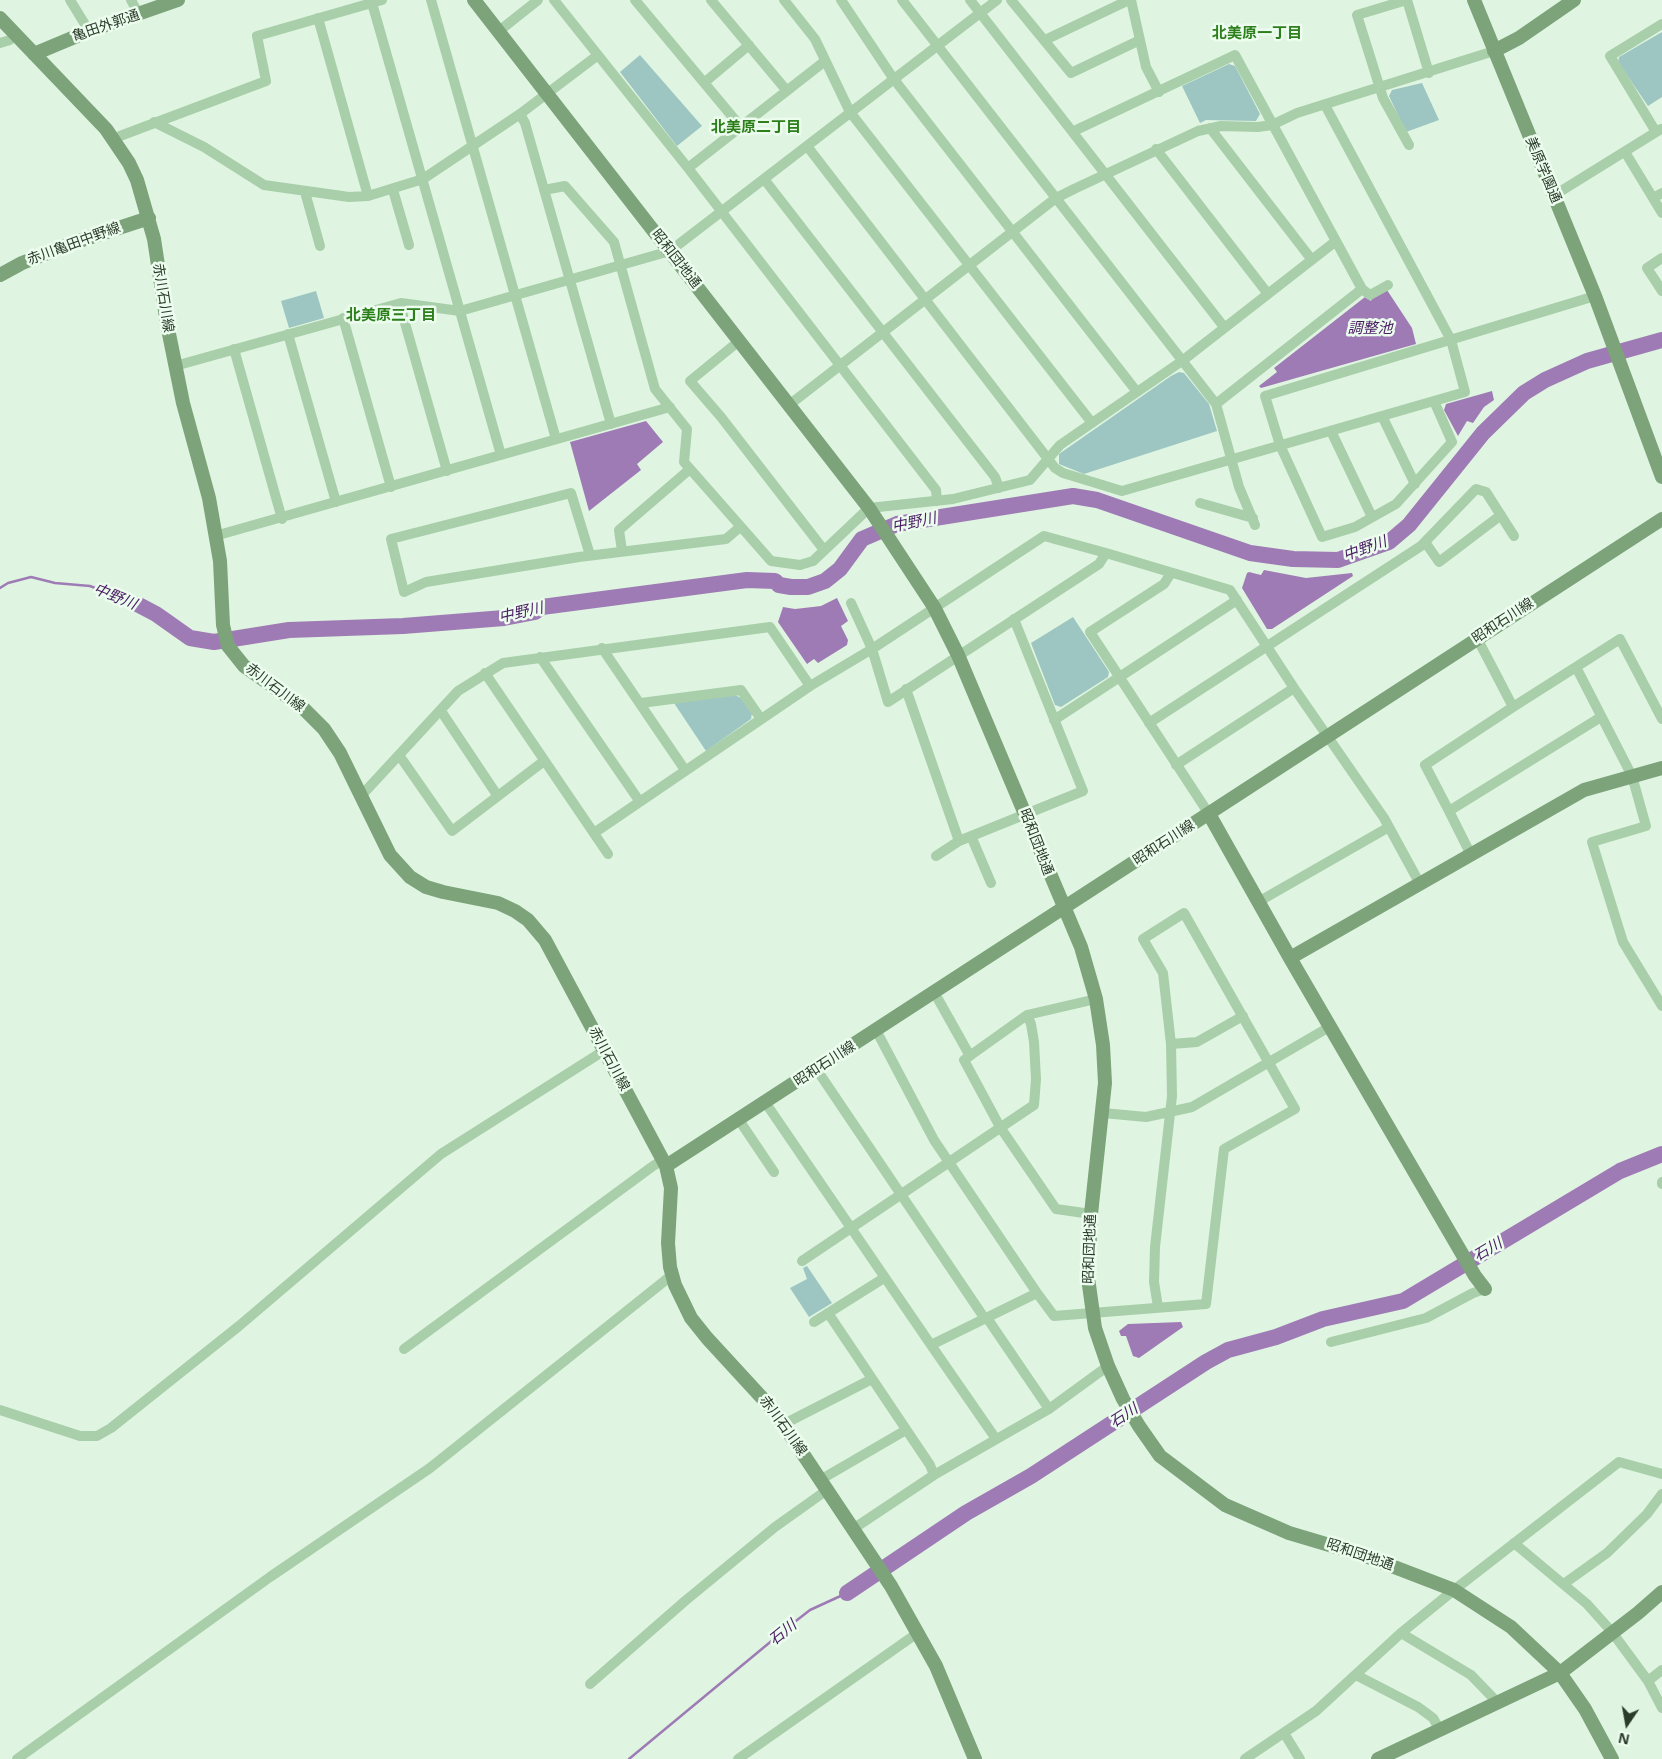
<!DOCTYPE html>
<html>
<head>
<meta charset="utf-8">
<style>
  body { margin:0 }
  #map { position:relative; width:1662px; height:1759px; overflow:hidden; background:#dff5e1; font-family:"Open Sans",sans-serif }
  canvas { display:block }
  .north { position:absolute; left:1602px; top:1699px; width:50px; height:50px; -webkit-text-stroke:4px #ecfcee; paint-order:stroke; rotate:192deg; font-size:14px; font-weight:700; line-height:20px; text-align:center; color:#2b3b29 }
  .north::after { content:''; display:block; margin:auto; width:18px; height:22px; background:#2b3b29; clip-path:polygon(50% 0,100% 100%,50% 72%,0 100%) }
</style>
</head>
<body>
<div id="map">
<canvas width="1662" height="1759"></canvas>
<div class="north">N</div>
</div>
<script>
const g = document.querySelector('canvas').getContext('2d');
g.lineJoin = 'round';
function paint(path, color) {
  g.fillStyle = color;
  g.fill(path, 'evenodd');
}
function poly(rows) {
  const path = new Path2D();
  for (const r of rows) {
    path.moveTo(r[0], r[1]);
    for (let i = 2; i < r.length; i += 2) path.lineTo(r[i], r[i + 1]);
  }
  return path;
}
function trace(path, color, width, dash) {
  g.strokeStyle = color;
  g.lineWidth = width;
  g.lineCap = dash ? 'butt' : 'round';
  g.setLineDash(dash || []);
  g.stroke(path);
}
function write(font, color, halo, rows, align = 'center') {
  g.font = font + ' "Open Sans","Noto Sans JP",sans-serif';
  g.lineWidth = 5;
  g.setLineDash([]);
  g.textBaseline = 'middle';
  g.strokeStyle = halo;
  g.fillStyle = color;
  for (const [text, x, y, turn = 0] of rows) {
    g.save();
    g.translate(x, y);
    g.rotate((+turn || 0) * Math.PI / 180);
    g.textAlign = isNaN(turn) ? turn : align;
    if (halo) g.strokeText(text, 0, 0);
    g.fillText(text, 0, 0);
    g.restore();
  }
}
paint(poly([
  [1662,32,1662,97,1648,106,1618,62,1619,57],
  [640,55,702,126,677,146,620,72],
  [1229,64,1235,66,1260,114,1256,121,1206,120,1200,123,1182,86],
  [1422,83,1439,120,1406,132,1389,96,1392,90],
  [316,291,324,318,289,328,281,301],
  [1179,372,1184,373,1209,404,1217,431,1084,474,1059,464,1059,454,1171,376],
  [1073,617,1109,672,1108,677,1061,707,1055,705,1031,643],
  [735,695,741,698,752,713,751,719,706,751,674,703],
  [807,1266,832,1303,809,1317,790,1288,807,1279,803,1268]
]), '#9dc6c2');
paint(poly([
  [1387,290,1412,328,1416,344,1261,388,1259,386,1277,372,1274,368,1365,297,1371,301,1372,298],
  [1492,391,1494,400,1484,407,1473,423,1467,421,1458,436,1444,410,1446,404],
  [646,421,663,442,637,464,641,470,589,511,570,442],
  [1264,570,1306,578,1352,573,1353,576,1272,629,1267,629,1242,588,1247,573,1249,572,1261,575],
  [837,598,848,621,841,626,848,640,847,645,818,663,814,659,807,664,778,622,783,607,795,609,821,606],
  [1181,1322,1183,1327,1139,1358,1133,1356,1126,1336,1121,1336,1119,1331,1128,1324]
]), '#9f7bb5');
trace(poly([
  [0,588,8,583,31,577,55,583,90,586,137,604],
  [629,1759,792,1624,810,1610,847,1593]
]), '#9f7bb5', 2.5);
trace(poly([
  [137,604,156,614,190,638,214,642,289,630,403,626,504,618,535,612,542,607,747,580,775,581,779,585,791,587,808,587,825,581,840,569,862,539,897,524,1073,496,1097,500,1250,553,1293,559,1338,560,1389,542,1409,525,1483,433,1524,393,1545,380,1587,361,1662,340],
  [847,1593,966,1513,1031,1476,1206,1362,1228,1350,1276,1337,1323,1319,1403,1301,1620,1171,1662,1154]
]), '#9f7bb5', 16);
trace(poly([
  [70,0,89,31],
  [131,0,139,15],
  [431,0,556,439],
  [554,0,688,168,936,490,937,501],
  [635,0,741,127],
  [711,0,787,91],
  [784,0,815,39,850,112,1092,423],
  [841,0,893,78,1137,392],
  [902,0,1216,404,1239,487,1255,525],
  [970,0,1224,327],
  [1011,0,1071,73,1140,40],
  [1131,0,1146,67,1159,92],
  [1407,0,1357,15,1383,98,1409,145],
  [1407,0,1429,73],
  [372,3,501,455],
  [318,18,368,196],
  [499,31,538,0],
  [1045,40,1129,0],
  [0,43,10,40],
  [705,82,749,45],
  [520,114,525,123,611,424],
  [154,122,204,147,264,185,349,197,368,196,423,179,520,114,598,55],
  [1210,128,1312,260],
  [1074,131,1235,55,1362,289,1216,404],
  [1656,132,1610,56,1662,24],
  [120,136,266,81,257,36,382,0],
  [807,146,1055,468,1063,473,1122,491,1465,392,1451,340,1325,105],
  [1156,149,1268,294],
  [1625,152,1662,213],
  [688,168,825,61],
  [764,179,995,477,999,488],
  [393,190,409,245],
  [544,190,565,186,614,242,655,389,687,429,684,462,771,561,800,565,813,561,869,508,953,499,1030,480,1060,445,1182,361,1336,241],
  [305,192,320,246],
  [1553,196,1661,129],
  [1653,198,1662,193],
  [1662,258,1647,268,1662,291],
  [1362,289,1370,295,1388,285],
  [401,303,403,316,447,471],
  [343,318,391,487],
  [288,334,336,502],
  [739,341,690,381,721,417,824,550],
  [234,349,282,519],
  [175,366,401,303,460,311,670,251,997,0],
  [1434,401,1452,442,1396,504,1355,527,1322,537,1280,445,1265,396,1595,296],
  [789,405,1056,198,1074,189,1198,131,1221,126,1258,127,1272,125,1297,113,1494,51],
  [1382,416,1415,484],
  [1331,431,1372,517],
  [1200,503,1253,518],
  [215,536,670,407],
  [1425,542,1439,562,1501,515],
  [622,551,619,530,690,469],
  [1106,553,1099,564,888,702,872,649,1044,536,1106,553,1230,590,1294,688,1384,818,1420,884],
  [590,555,571,493,391,539,404,592,426,582,579,557,726,539,740,527],
  [1171,573,1164,584,1090,632,1209,814],
  [1477,638,1513,707,1620,639,1662,719],
  [602,648,685,770],
  [540,657,640,802],
  [1576,667,1632,776,1646,826,1592,842,1623,942,1662,1006],
  [485,673,608,854],
  [906,689,959,841],
  [641,703,741,690,761,719],
  [441,711,497,795],
  [1054,720,1237,600],
  [1149,723,1421,546,1476,489,1486,492,1514,536],
  [399,755,452,831,544,761],
  [1176,765,1294,688],
  [361,796,458,691,503,663,770,627,810,686],
  [1449,811,1425,765,1513,707],
  [594,833,810,686,872,649,851,603],
  [971,836,991,883],
  [1471,855,1449,811,1601,717],
  [936,856,959,841,1083,791,1014,619],
  [1258,902,1389,827],
  [938,999,970,1056],
  [1027,1015,964,1060,1000,1127,1056,1209,1091,1214],
  [1171,1044,1197,1042,1243,1016],
  [817,1070,985,1319],
  [765,1102,931,1345,1037,1293,934,1140,876,1030],
  [1103,1113,1146,1117,1192,1107,1331,1026],
  [739,1120,774,1172],
  [1662,1182,1662,1184],
  [802,1261,1034,1105,1036,1079,1034,1042,1031,1024,1027,1015,1096,999],
  [1037,1293,1054,1316,1206,1304,1224,1149,1295,1109,1184,913,1143,939,1163,973,1171,1044,1172,1096,1155,1247,1154,1282,1158,1307],
  [828,1313,930,1465,934,1475],
  [987,1318,1049,1409],
  [814,1322,884,1278],
  [1331,1342,1426,1318,1473,1293,1485,1289],
  [931,1345,996,1439],
  [404,1349,653,1166,663,1160],
  [0,1410,80,1436,97,1436,111,1428,239,1326,441,1154,605,1050],
  [784,1424,872,1379],
  [820,1480,906,1430],
  [853,1529,934,1475,1049,1409,1108,1366],
  [1514,1543,1587,1604,1612,1632,1648,1681,1662,1708],
  [1565,1583,1607,1553,1647,1514,1662,1494],
  [1401,1633,1471,1675,1498,1703],
  [1356,1675,1418,1707,1433,1718,1440,1730],
  [1648,1681,1662,1670],
  [590,1684,685,1601,775,1527,827,1490],
  [1284,1733,1300,1759],
  [17,1759,270,1577,430,1468,672,1275],
  [738,1759,919,1632],
  [1245,1759,1316,1711,1401,1633,1454,1590,1619,1462,1662,1474]
]), '#a9cfaa', 10);
trace(poly([
  [474,0,869,508,934,607,958,655,1081,947,1096,999,1103,1045,1105,1083,1091,1214,1088,1278,1095,1328,1108,1366,1123,1399,1139,1426,1160,1456,1225,1505,1289,1533,1363,1555,1454,1590,1511,1627,1560,1673,1585,1709,1612,1759],
  [1474,0,1595,296,1662,477],
  [0,18,106,129,129,163,137,180,154,239,167,324,183,403,209,498,220,561,223,625,228,646,244,666,302,707,324,729,340,753,390,855,410,877,426,887,443,892,498,903,515,911,528,920,545,940,666,1166,671,1188,668,1243,670,1267,675,1285,691,1318,707,1338,775,1412,891,1586,936,1666,975,1759],
  [1494,51,1519,38,1574,0],
  [34,54,89,31,178,0],
  [0,275,22,263,76,242,149,218],
  [1209,814,1290,958,1475,1276,1485,1289],
  [1290,958,1584,790,1662,768],
  [666,1166,1662,519],
  [1378,1759,1560,1673,1638,1613,1662,1592]
]), '#7ca37a', 14);
write('14px', '#2b3b29', '#ecfcee', [
  ["亀田外郭通",106,26,-19],
  ["美原学園通",1543,170,67],
  ["赤川亀田中野線",74,244,-20],
  ["昭和団地通",676,259,52],
  ["赤川石川線",163,298,81],
  ["昭和石川線",1503,621,-33],
  ["赤川石川線",275,688,37],
  ["昭和団地通",1036,842,69],
  ["昭和石川線",1164,843,-33],
  ["赤川石川線",609,1059,62],
  ["昭和石川線",825,1064,-33],
  ["昭和団地通",1090,1249,-88],
  ["赤川石川線",783,1426,54],
  ["昭和団地通",1360,1555,19]
]);
write('bold 15px', '#2c7f1a', '#ecfcee', [
  ["北美原一丁目",1257,34],
  ["北美原二丁目",756,128],
  ["北美原三丁目",391,316]
]);
write('italic 15px', '#481b61', '#ecfcee', [
  ["調整池",1370,329],
  ["中野川",914,523,-12],
  ["中野川",1365,549,-20],
  ["中野川",115,597,22],
  ["中野川",521,613,-13],
  ["石川",1488,1250,-31],
  ["石川",1124,1416,-33],
  ["石川",783,1633,-39]
]);
</script>
</body>
</html>
